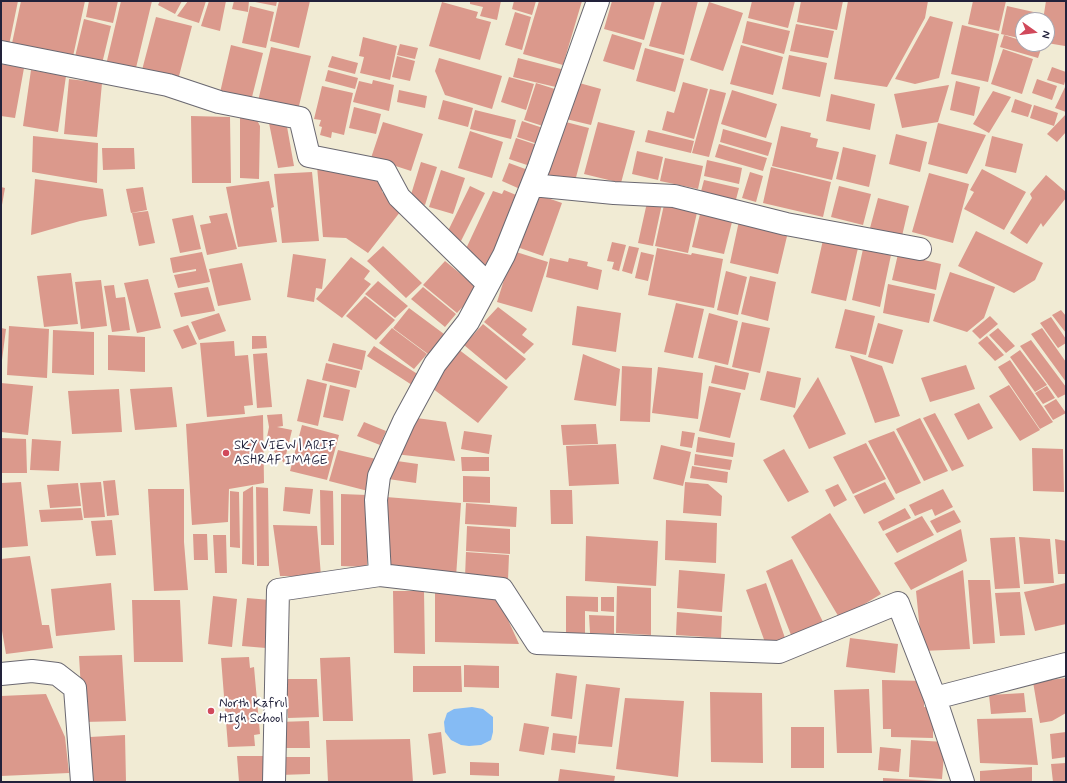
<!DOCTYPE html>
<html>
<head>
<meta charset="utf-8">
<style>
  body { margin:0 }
  #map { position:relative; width:1067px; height:783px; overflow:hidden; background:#f1ebd4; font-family:Mynerve,sans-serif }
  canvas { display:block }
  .frame { position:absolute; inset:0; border:2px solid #22223b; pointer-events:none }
  .north { position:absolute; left:1015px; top:12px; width:40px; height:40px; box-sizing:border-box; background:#fff; border:1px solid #a7a7b1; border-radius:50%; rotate:104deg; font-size:11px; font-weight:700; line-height:16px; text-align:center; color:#22223b }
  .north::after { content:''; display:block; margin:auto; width:14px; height:18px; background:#d1495b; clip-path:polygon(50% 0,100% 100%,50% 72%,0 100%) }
</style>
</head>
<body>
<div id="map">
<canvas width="1067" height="783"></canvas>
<div class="frame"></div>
<div class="north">N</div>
</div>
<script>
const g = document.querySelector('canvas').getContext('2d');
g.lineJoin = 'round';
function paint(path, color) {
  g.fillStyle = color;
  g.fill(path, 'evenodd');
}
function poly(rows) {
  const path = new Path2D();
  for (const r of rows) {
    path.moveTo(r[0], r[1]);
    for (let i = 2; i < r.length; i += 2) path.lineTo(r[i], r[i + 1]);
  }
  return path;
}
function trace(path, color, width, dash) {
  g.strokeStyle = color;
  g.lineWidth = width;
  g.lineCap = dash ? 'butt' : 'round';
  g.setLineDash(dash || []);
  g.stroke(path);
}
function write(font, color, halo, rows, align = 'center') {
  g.font = font + ' Mynerve,sans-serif';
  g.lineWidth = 4;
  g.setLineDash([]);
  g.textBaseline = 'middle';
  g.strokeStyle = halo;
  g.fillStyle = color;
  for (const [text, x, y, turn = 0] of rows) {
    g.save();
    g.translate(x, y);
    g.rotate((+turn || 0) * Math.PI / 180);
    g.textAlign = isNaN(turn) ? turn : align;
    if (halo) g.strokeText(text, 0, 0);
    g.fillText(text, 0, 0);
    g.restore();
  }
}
paint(poly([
  [472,707,483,709,493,717,493,732,491,740,481,745,469,746,461,745,451,740,445,732,444,722,447,713,454,709]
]), '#85bbf4');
paint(poly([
  [1,1,18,1,9,45,1,43],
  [21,1,85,1,72,61,11,48],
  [89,1,118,1,113,23,86,17],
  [121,1,152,1,135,72,106,65],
  [160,1,182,1,175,14,158,5],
  [188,1,206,1,199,23,177,16],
  [209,1,226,1,220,31,201,26],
  [234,1,249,1,248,12,232,9],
  [250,1,277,1,276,6],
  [279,1,310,1,299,48,270,41],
  [470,1,501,1,497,20,480,16,483,7,470,4],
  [514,1,536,1,532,15,512,9],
  [539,1,582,1,563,65,523,54],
  [612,1,655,1,644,40,604,29],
  [662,1,698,1,684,55,649,46],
  [752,1,795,1,788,28,748,18],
  [801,1,843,1,837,30,797,22],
  [848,1,928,1,925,18,887,87,834,79],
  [973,1,1006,1,999,31,968,24],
  [1046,1,1066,1,1065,46,1047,43,1047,20,1043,20],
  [442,2,478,12,476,18,491,22,480,60,429,46],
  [709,2,743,13,723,71,690,60],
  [250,6,274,12,266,48,242,43],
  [1007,6,1038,13,1036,20,1023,20,1023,39,1001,34],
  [515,12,531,17,522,50,505,45],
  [930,16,953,22,939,78,915,84,895,79],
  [156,17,192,26,178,80,142,70],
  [84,19,111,26,101,68,74,61],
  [747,21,790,31,784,54,742,43],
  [796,24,834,31,828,58,790,51],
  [962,25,999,34,988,82,951,74],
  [612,34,642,43,634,70,603,61],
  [1004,35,1023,41,1023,44,1033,44,1042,46,1038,58,1000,47],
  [363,37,397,46,390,80,360,73,364,57,359,56],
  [400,44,418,48,415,59,397,55],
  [231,45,263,53,250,105,219,97],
  [741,45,783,57,773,95,730,84],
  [271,47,311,56,298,110,258,101],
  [645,48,684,59,675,92,636,81],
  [1003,49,1033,59,1022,94,991,84],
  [789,55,827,63,820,97,782,89],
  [332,56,358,63,355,74,328,67],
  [397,56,415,61,410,81,392,77],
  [439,58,502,76,492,109,445,95,435,71],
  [518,58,565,70,560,88,513,77],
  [1,64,24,68,15,118,1,116],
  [1052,67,1066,72,1066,78,1064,85,1047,80],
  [31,70,66,76,58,132,23,126],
  [328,70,358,78,355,89,325,81],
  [509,77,534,84,526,110,501,102],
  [69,79,102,83,97,137,64,134],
  [1037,79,1057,86,1052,100,1032,93],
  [373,80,394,85,389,111,353,102,359,81,372,84],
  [572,81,601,89,591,125,562,118],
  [956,81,980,87,974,116,950,110],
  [683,82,708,89,694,139,662,130,667,111,674,113],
  [536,83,558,90,546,127,524,120],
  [949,85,938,122,902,128,894,94],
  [1066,85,1066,112,1055,108],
  [322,86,353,93,344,135,332,132,331,138,320,135,322,127,319,126,321,120,314,119],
  [710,89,726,93,709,157,692,153],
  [399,90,427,96,425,108,397,102],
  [732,90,777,104,766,138,721,124],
  [993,91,1011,97,989,133,973,124],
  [831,94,875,104,870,130,826,121],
  [1015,99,1032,105,1028,117,1011,112],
  [443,100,473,108,468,127,438,119],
  [1034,105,1058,113,1054,126,1030,118],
  [354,107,381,114,376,134,349,128],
  [475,110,516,120,511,139,470,129],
  [240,113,254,114,260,126,259,179,240,178],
  [1066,114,1066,132,1057,142,1047,134],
  [191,116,230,117,231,183,192,183],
  [558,120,589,128,574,185,542,176],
  [286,121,294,166,278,168,269,123],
  [522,121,543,128,538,144,517,137],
  [383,122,423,134,411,171,371,158],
  [598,122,635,131,621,183,584,174],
  [938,123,986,135,967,174,928,164],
  [781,126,811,133,810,137,818,139,816,147,839,152,832,180,772,166],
  [723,129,772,143,768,156,720,142],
  [648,130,694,141,691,153,645,142],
  [470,131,503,142,492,178,458,168],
  [896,134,927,142,920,172,889,164],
  [33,136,98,143,97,183,32,172],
  [992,136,1023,144,1016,173,985,166],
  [516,138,537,145,530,166,509,159],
  [719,144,767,158,763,171,715,157],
  [843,147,876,155,869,187,836,179],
  [102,148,134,148,135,169,103,170],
  [637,151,663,157,658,180,632,174],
  [665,158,703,166,698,189,660,181],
  [707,160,742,168,739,184,704,176],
  [421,162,437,167,425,205,409,201],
  [509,163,528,170,520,189,502,181],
  [317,166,382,180,382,192,404,207,368,253,346,238,323,237],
  [771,167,831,182,823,217,763,203],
  [982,169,1026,192,1004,230,964,209,974,192,970,190],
  [441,170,465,178,453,214,429,207],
  [312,172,319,241,282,243,274,174],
  [750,172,763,176,756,202,742,198],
  [929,173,969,184,953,243,912,232],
  [1046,175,1066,192,1066,198,1043,227,1041,223,1027,244,1010,233,1032,198,1030,194],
  [35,179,103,189,107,216,80,221,31,235],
  [704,180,739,188,734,207,699,199],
  [269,181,274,207,271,208,277,242,238,247,226,187],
  [470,186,485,193,461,241,446,235],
  [839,186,871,194,863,225,831,217],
  [1,187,5,188,2,205,1,205],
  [143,187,147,210,131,213,126,189],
  [504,190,521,197,487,270,464,253,493,191,502,194],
  [536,194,562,203,543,256,517,247],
  [648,198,663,199,653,246,638,243],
  [878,198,909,206,902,236,870,228],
  [665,200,698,208,688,253,655,246],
  [701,210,733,218,724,254,692,247],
  [148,211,155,243,139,246,132,213],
  [227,213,237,249,207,255,200,225,211,223,209,216],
  [193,215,201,249,180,253,172,219],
  [739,221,788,232,778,274,730,263],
  [976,231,1043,263,1035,280,1014,293,958,266],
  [823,240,858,248,846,301,811,293],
  [612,242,626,245,619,271,612,269,614,262,607,261],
  [383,246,422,283,406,298,367,261],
  [629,246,639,248,632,274,622,271],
  [657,248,691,255,692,253,723,259,714,308,648,295],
  [863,249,891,255,880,307,852,300],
  [513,251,548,262,532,312,497,302],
  [202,252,210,282,178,288,174,275,196,271,196,269,173,273,170,258],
  [641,252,654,255,648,281,635,278],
  [293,254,326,259,322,289,316,288,314,302,287,297],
  [898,254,941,264,936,290,892,280],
  [351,257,370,271,364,279,371,284,342,318,316,299],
  [550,258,568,262,569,258,588,262,587,266,602,270,598,290,546,277],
  [445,261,479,289,457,313,423,285],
  [242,263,251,300,218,306,209,269],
  [726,271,747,277,738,315,717,310],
  [950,272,995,287,984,318,967,332,933,321],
  [71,273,78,324,44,327,37,276],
  [750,276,776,282,768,321,741,314],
  [148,279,161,328,137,333,124,283],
  [101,280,107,326,81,329,75,282],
  [378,281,408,306,395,318,365,294],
  [888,284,935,294,929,323,883,313],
  [114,285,116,298,125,297,130,330,112,332,104,286],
  [208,287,215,311,181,317,174,293],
  [423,287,456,314,445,327,411,299],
  [365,296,395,320,376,340,346,316],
  [676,303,704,309,693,358,664,352],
  [577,306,621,313,616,352,572,345],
  [498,307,527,329,522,335,534,344,524,354,484,322],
  [409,308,444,334,428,354,393,328],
  [845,309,875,316,866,355,835,348],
  [1061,310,1066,316,1066,333,1052,315],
  [219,313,226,331,199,340,191,322],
  [709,313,738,321,728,365,698,358],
  [990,316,998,324,980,339,972,331],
  [1051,317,1066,339,1066,343,1058,348,1040,323],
  [742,322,770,328,760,373,732,367],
  [878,323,903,330,893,364,868,357],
  [483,324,526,359,506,380,464,345],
  [188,325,197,344,182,349,173,330],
  [9,326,49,329,47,378,7,375],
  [1,328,6,329,2,360,1,360],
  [392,328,427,354,414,369,379,343],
  [998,328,1015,346,1006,353,989,335],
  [1042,328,1066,362,1066,382,1031,334],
  [53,330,94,332,94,375,52,373],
  [108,335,145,337,145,372,108,370],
  [252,336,266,336,267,348,252,349],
  [987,336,1004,355,995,361,978,343],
  [1031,340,1066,387,1066,394,1058,398,1020,346],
  [234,341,235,356,248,355,253,405,244,406,245,414,207,417,200,343],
  [333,343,366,351,362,370,328,361],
  [374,346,419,375,412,385,367,356],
  [458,349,508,387,478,423,428,385],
  [1020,350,1047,385,1035,392,1010,357],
  [267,353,272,407,257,408,253,354],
  [583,354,620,369,616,406,574,400],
  [850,355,882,366,900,416,875,423],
  [1010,360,1053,422,1040,429,998,367],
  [326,363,360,371,356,388,322,380],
  [715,365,749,373,745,390,711,383],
  [966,365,975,389,930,402,921,378],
  [622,366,652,368,650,422,620,421],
  [658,367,703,373,698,419,652,413],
  [767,371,801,378,795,408,760,400],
  [818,377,846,434,809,449,793,416],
  [307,379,327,384,318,426,297,421],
  [1,383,33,386,28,435,1,432],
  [330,385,350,390,343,421,323,417],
  [1009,385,1040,430,1020,441,989,396],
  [709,386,741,393,730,438,699,431],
  [1047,386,1055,398,1043,404,1035,393],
  [172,387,177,427,135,430,130,389],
  [119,389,122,432,72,434,68,391],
  [1056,399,1066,413,1053,420,1044,406],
  [979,403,993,428,968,440,954,414],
  [935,413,964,466,952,471,923,418],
  [282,414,283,426,277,427,292,430,284,463,266,442,269,427,267,415],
  [263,415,264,483,229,489,228,522,192,525,186,424],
  [409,417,446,422,455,461,395,454],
  [920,418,948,471,924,481,896,429],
  [364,422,386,431,380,445,357,436],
  [596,424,598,444,563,445,561,425],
  [302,425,339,435,327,480,290,471],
  [464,431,492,435,489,454,461,449],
  [682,431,695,433,692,448,680,446],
  [894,431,921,483,896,494,868,441],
  [698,437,735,443,733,457,696,452],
  [1,438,26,439,27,473,1,473],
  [32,439,61,441,59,471,30,470],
  [866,443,886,479,853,494,833,457],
  [616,444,619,484,569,486,566,446],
  [661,445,691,452,683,486,653,479],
  [1032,448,1063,449,1064,492,1033,491],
  [784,449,809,492,788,502,763,460],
  [338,450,376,459,368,491,329,481],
  [695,454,732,460,730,470,694,465],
  [461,457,489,457,489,471,462,471],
  [390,460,418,464,416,483,388,479],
  [692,466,728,472,727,483,690,478],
  [463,476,490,477,490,503,463,502],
  [115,480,119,515,107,516,103,481],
  [21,482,28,546,1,548,1,483],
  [101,482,105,517,84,518,80,483],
  [685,482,708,484,722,496,721,516,683,513],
  [885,482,895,499,864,514,854,496],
  [78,483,81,506,50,508,47,485],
  [838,484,847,500,834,507,825,490],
  [253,486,254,565,242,564,243,492],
  [256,487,268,488,269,566,257,566],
  [285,487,313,489,310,514,283,511],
  [148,489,184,489,184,542,188,590,154,591],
  [943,489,953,507,935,516,932,509,915,516,909,505],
  [320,490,333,491,334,545,321,545],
  [550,490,572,490,573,524,551,524],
  [230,491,239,492,240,548,230,547],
  [341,494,367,495,367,567,341,566],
  [386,497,461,503,456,577,382,570],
  [466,503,517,507,516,527,465,524],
  [81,508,83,520,41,522,39,510],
  [905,508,911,518,883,531,878,522],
  [954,510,961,522,937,533,930,521],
  [830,513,881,594,840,619,791,537],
  [922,516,934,535,897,553,885,534],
  [112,520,116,555,96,556,91,521],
  [666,520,717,523,716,563,665,560],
  [273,525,317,526,321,576,280,576],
  [467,526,510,529,510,554,466,551],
  [961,529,967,561,911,590,894,563],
  [193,534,207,534,208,560,194,560],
  [213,535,226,535,227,573,215,573],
  [586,536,658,541,656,586,585,581],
  [1015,537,1020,588,995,589,990,538],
  [1019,537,1050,539,1054,583,1024,584],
  [1055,539,1066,541,1066,574,1058,574],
  [466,552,509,555,508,580,465,577],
  [30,556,42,625,49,625,53,648,6,654,1,625,1,559],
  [792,559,825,626,793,640,766,571],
  [679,570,725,574,722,612,677,608],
  [963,570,970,649,922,651,916,591],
  [968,580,990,580,995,643,973,644],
  [111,583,115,630,56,636,51,589],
  [766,583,785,638,766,645,746,590],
  [1066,583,1066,624,1035,631,1024,592],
  [617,586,651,588,651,635,616,633],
  [435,589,495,591,519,644,435,642],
  [393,591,424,591,425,654,394,653],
  [1020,592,1025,635,1000,636,995,593],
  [213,596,237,599,232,647,208,644],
  [566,596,598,597,598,612,585,611,585,633,566,633],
  [601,597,614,597,614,612,601,611],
  [247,598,270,600,266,648,242,646],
  [132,600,180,600,183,662,134,662],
  [677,612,722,616,721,638,676,635],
  [589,615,614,616,614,634,590,633],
  [850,638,898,644,895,673,846,667],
  [122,655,126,721,83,722,79,656],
  [249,657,250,668,254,667,260,734,254,735,255,746,228,747,221,658],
  [350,657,353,721,323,721,320,658],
  [464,665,499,666,499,688,464,687],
  [413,666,461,666,462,692,413,692],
  [556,673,577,676,572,719,551,716],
  [1066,678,1066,713,1052,721,1040,723,1033,682],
  [286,679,317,679,319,717,288,718],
  [882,680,924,681,924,707,933,707,933,738,891,737,891,729,883,729],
  [586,684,620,688,612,747,578,744],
  [869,689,872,753,837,753,834,690],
  [710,692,762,693,763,763,711,762],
  [1024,693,1026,712,991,714,989,695],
  [46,694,65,737,69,773,1,776,1,696],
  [625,698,684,701,678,777,616,769],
  [1032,718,1038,765,980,763,977,719],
  [309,721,310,748,279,748,278,722],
  [524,723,549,727,544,755,519,751],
  [791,727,824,727,824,768,791,768],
  [441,732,446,773,433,775,428,734],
  [1066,732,1066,757,1052,759,1050,734],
  [553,733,577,736,575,753,551,750],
  [125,735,126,782,91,782,90,737],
  [410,739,413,782,328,782,326,740],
  [911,740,945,742,942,779,909,777],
  [880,747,901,749,899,772,878,770],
  [237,756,263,756,265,782,239,782],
  [279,757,310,757,310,774,280,775],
  [470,762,499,763,499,776,470,775],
  [1066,763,1066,782,1053,782,1051,764],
  [1032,767,1032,782,980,782,980,771],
  [560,769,615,776,614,782,558,782],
  [883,778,939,781,939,782,883,782]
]), '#db998c');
const minor = poly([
  [1,52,168,85,219,102,300,118,309,156,385,171,399,197,488,284],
  [532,185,614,193,674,196,786,224,920,249],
  [380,575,376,500,379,476,404,421,435,364,468,322,504,255,539,167,598,1],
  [1,674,32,671,57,674,75,688,82,782],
  [935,698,963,782],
  [274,782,278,590,380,575,502,589,537,643,779,652,898,603,935,698,1066,664]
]);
trace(minor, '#6a6871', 24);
trace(minor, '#fff', 22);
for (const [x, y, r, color] of [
  [226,453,4,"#d1495b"],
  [211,711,4,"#d1495b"]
]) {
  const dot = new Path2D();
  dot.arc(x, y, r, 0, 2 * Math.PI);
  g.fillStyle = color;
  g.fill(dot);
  trace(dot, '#fff', 1.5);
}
write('13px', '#22223b', '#fff', [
  ["SKY VIEW | ARIF",234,446],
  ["ASHRAF IMAGE",234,461],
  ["North Kafrul",219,704],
  ["HIgh School",219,719]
], 'left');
</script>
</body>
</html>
